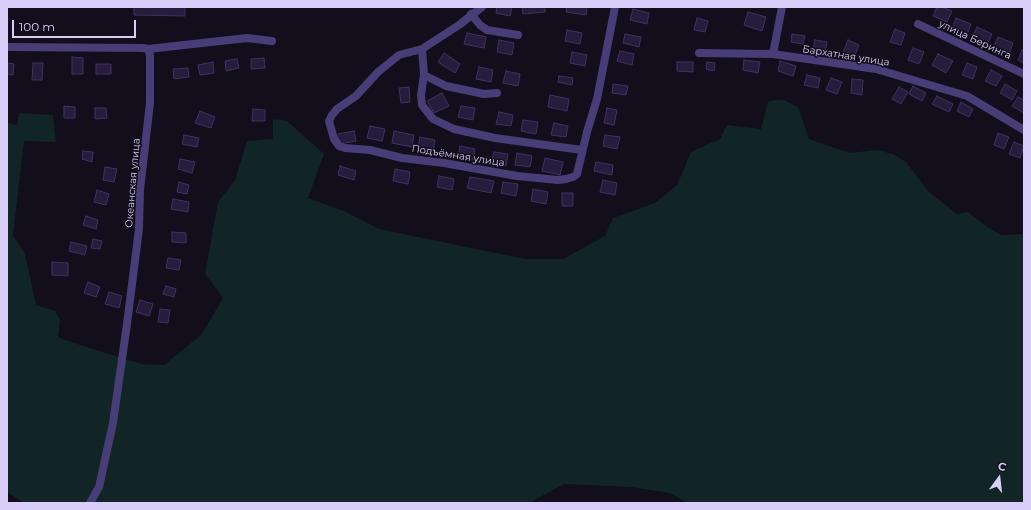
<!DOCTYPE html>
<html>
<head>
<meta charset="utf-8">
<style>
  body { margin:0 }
  #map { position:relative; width:1031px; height:510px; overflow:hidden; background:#120e1c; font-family:Montserrat,sans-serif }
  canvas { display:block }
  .frame { position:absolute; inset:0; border:8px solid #d9cefa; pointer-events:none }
  .north { position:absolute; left:979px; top:458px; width:40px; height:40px; -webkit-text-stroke:3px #120e1c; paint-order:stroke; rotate:15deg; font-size:11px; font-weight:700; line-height:16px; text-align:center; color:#d9cefa }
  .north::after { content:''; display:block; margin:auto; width:14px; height:18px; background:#d9cefa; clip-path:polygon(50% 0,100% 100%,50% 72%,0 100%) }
  .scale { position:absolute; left:12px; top:20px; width:124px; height:18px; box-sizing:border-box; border:2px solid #d9cefa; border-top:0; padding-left:5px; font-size:12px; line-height:14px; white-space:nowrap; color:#d9cefa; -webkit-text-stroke:3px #120e1c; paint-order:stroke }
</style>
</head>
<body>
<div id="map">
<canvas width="1031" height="510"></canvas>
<div class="frame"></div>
<div class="north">С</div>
<div class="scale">100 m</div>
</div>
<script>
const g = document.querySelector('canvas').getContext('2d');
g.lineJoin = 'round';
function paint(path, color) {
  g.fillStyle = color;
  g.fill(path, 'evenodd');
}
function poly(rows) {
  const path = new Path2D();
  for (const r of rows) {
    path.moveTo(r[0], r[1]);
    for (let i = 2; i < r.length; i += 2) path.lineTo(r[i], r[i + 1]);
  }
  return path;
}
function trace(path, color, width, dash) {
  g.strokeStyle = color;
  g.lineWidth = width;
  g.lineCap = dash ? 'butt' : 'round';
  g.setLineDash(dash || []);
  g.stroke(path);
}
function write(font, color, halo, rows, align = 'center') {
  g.font = font + ' Montserrat,sans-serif';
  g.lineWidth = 3;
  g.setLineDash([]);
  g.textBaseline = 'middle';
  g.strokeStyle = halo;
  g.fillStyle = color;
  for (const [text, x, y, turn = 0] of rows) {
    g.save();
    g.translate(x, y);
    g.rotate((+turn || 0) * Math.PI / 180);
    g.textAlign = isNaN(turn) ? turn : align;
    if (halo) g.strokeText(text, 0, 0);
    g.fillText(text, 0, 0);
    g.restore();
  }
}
paint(poly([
  [775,100,784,100,798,107,809,139,850,153,877,150,893,154,906,162,929,192,957,214,968,212,987,227,1001,235,1024,234,1024,503,688,503,669,493,631,487,564,484,529,503,24,503,7,492,7,123,17,125,19,113,53,115,56,142,24,141,13,235,25,254,36,305,55,311,60,320,58,337,68,341,141,364,164,365,201,335,223,298,205,274,218,202,235,180,247,141,273,139,273,119,287,121,324,154,308,198,344,211,379,229,525,259,563,259,605,236,613,218,655,203,677,185,691,152,720,139,727,125,761,129,768,102]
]), '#112426');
const building = poly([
  [134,7,185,7,185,16,134,15,134,7],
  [497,7,512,7,510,16,496,13,497,7],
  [522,7,545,7,545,12,523,14,522,7],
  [567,7,587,7,586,15,566,12,567,7],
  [937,7,942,7,952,11,947,22,933,16,937,7],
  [633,9,649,13,647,24,630,20,633,9],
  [748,12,766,17,762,31,744,25,748,12],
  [697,18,708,21,705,32,694,30,697,18],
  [956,18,971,24,967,35,952,29,956,18],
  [977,27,992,34,987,45,972,38,977,27],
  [895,29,905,33,901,45,890,42,895,29],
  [567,30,582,33,580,44,565,41,567,30],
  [467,33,486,37,484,48,464,44,467,33],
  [625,34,641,37,639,47,623,43,625,34],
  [792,34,805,36,803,44,791,42,792,34],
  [998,37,1013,43,1009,54,993,48,998,37],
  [499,40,514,43,512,55,497,52,499,40],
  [815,40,827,42,825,52,813,50,815,40],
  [848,40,859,45,854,57,843,53,848,40],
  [913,48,924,52,919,64,908,60,913,48],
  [1022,50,1024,51,1024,63,1018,60,1022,50],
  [620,51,634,54,632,65,617,61,620,51],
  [572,52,587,55,585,66,570,63,572,52],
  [444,53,460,64,455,73,438,62,444,53],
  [938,54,953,61,946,73,932,65,938,54],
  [72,57,83,58,83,74,72,74,72,57],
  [264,58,265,68,251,69,251,59,264,58],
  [237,59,239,68,226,71,225,61,237,59],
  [744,60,760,62,758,73,743,70,744,60],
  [780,61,796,66,793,76,778,71,780,61],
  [213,62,214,73,200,75,198,65,213,62],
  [677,62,693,62,693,72,677,71,677,62],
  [707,62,715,63,714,71,706,69,707,62],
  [7,63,14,64,13,75,7,74,7,63],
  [33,63,43,63,42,80,32,80,33,63],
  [967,63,977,67,973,79,962,75,967,63],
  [96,64,111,64,111,74,96,74,96,64],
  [479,67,493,70,491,82,476,79,479,67],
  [188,68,189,77,174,79,173,69,188,68],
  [991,70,1002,76,996,86,985,81,991,70],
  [506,71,520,74,518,86,503,83,506,71],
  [807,75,820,78,818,88,804,85,807,75],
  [559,76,573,78,572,85,558,82,559,76],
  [831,78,842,82,837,94,826,90,831,78],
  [852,79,863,80,862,95,851,93,852,79],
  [613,84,628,86,626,95,612,93,613,84],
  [1005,84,1017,91,1012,100,1000,93,1005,84],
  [913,86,926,93,922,101,909,94,913,86],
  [409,87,410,102,401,103,399,88,409,87],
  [899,87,908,92,901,104,892,99,899,87],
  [442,93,449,106,434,113,427,101,442,93],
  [550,95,569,99,567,111,548,107,550,95],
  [937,96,953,104,949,112,932,104,937,96],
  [1018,97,1024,100,1024,113,1012,106,1018,97],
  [961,102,973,109,969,117,957,111,961,102],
  [64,106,75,107,75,118,64,118,64,106],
  [461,106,475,108,473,120,458,117,461,106],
  [95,108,106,108,107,118,95,119,95,108],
  [607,108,617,110,614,125,604,123,607,108],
  [253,109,265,110,265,121,252,121,253,109],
  [200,111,215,117,211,128,195,123,200,111],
  [499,112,513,115,511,126,496,124,499,112],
  [523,120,538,122,536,134,521,131,523,120],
  [554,123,568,126,566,137,551,135,554,123],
  [370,126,385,129,382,141,367,138,370,126],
  [354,131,356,141,339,144,338,134,354,131],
  [394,131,414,135,412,147,392,143,394,131],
  [998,133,1009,137,1004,149,994,145,998,133],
  [184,135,199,138,197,147,182,144,184,135],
  [605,135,620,137,617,149,603,146,605,135],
  [420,137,435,140,433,151,418,149,420,137],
  [1014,142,1024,146,1020,158,1009,154,1014,142],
  [460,146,475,149,473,160,458,158,460,146],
  [83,151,93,152,92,162,82,159,83,151],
  [494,152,508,154,506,166,491,163,494,152],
  [517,153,532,156,530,167,515,165,517,153],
  [545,158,563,162,560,175,542,171,545,158],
  [180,159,195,162,192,173,178,169,180,159],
  [596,162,613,165,612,175,594,171,596,162],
  [340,166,356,171,354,180,338,175,340,166],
  [105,167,117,169,114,182,103,180,105,167],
  [395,169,410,172,408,184,393,181,395,169],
  [439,176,454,179,452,190,437,187,439,176],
  [470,177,494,181,491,193,467,188,470,177],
  [603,180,617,183,615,195,600,192,603,180],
  [179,182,189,185,187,194,177,192,179,182],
  [503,182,518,184,516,196,501,193,503,182],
  [533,189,548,192,546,204,531,201,533,189],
  [97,190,109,194,106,205,94,202,97,190],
  [562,193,573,193,573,206,562,206,562,193],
  [173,199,189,202,188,212,171,209,173,199],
  [86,216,98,220,96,229,83,225,86,216],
  [172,232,186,233,186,243,172,242,172,232],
  [93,239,102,241,100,249,91,248,93,239],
  [71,242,87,246,85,255,69,251,71,242],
  [168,258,181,260,179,270,166,268,168,258],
  [52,262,68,263,68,276,52,275,52,262],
  [88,282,100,287,96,297,84,293,88,282],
  [166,286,176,289,174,297,163,294,166,286],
  [109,292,122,296,119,308,105,304,109,292],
  [140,300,153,304,149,316,136,312,140,300],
  [160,309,170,310,168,323,158,322,160,309]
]);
paint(building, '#261c3b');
trace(building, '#423065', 1);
trace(poly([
  [482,7,459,25,422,49,399,55,378,72,356,96,337,109,332,115,329,121,334,139,339,146,345,148,370,150,402,158,444,163,517,176,558,180,566,179,573,177,577,174,587,132,597,99,615,7],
  [471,14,480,25,487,30,518,35],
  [918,24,1024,74],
  [7,47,143,48,148,49,150,55,150,103,140,190,139,229,127,324,113,423,99,487,90,503],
  [148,49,247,38,272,41],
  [422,49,424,75,421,95,422,105,433,119,454,129,495,138,582,150],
  [699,53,773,54,876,69,967,96,1024,130],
  [773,54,782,7],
  [424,75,446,86,484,94,497,93]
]), '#473d77', 8);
write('10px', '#d9cefa', '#120e1c', [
  ["улица Беринга",975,40,25],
  ["Бархатная улица",846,56,9],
  ["Подъёмная улица",458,156,9],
  ["Океанская улица",133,183,-85]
]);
</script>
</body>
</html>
